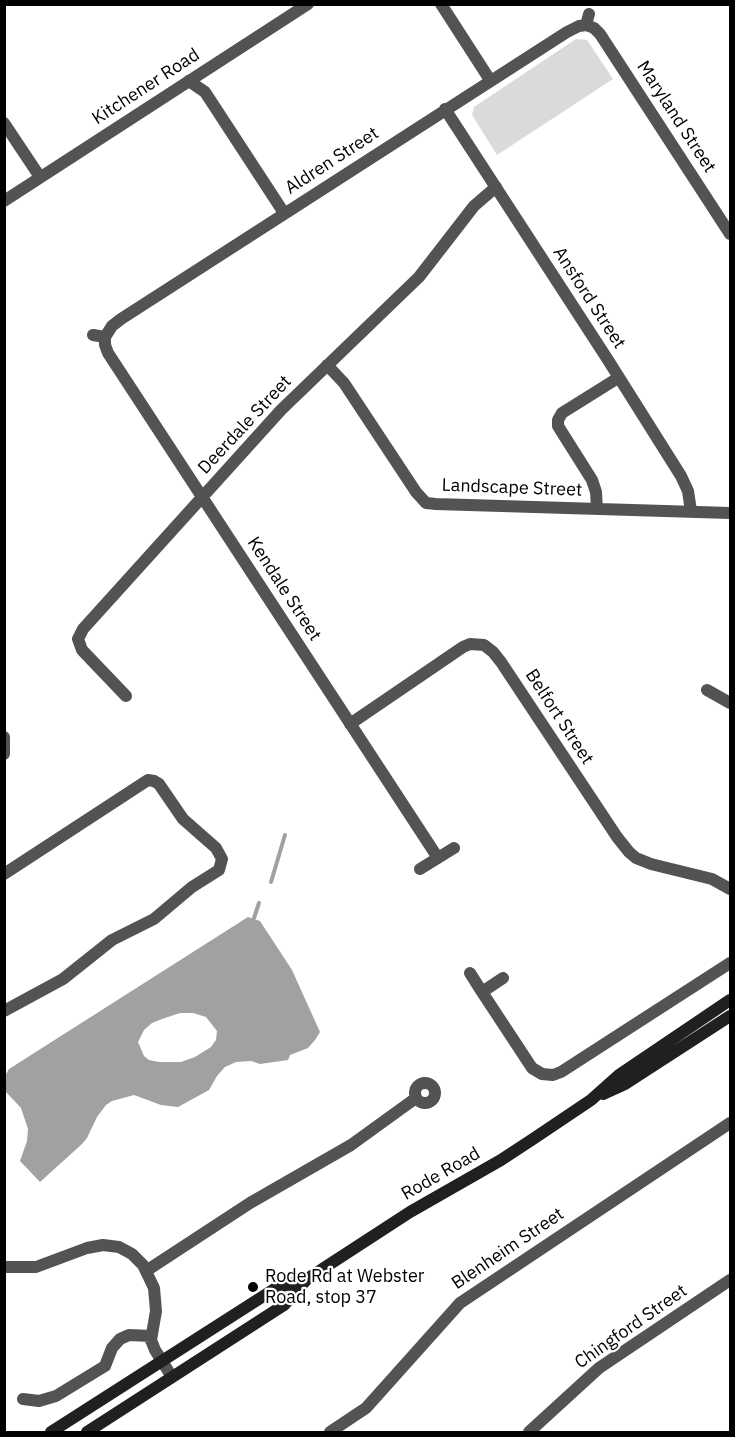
<!DOCTYPE html>
<html>
<head>
<meta charset="utf-8">
<style>
  body { margin:0 }
  #map { position:relative; width:735px; height:1437px; overflow:hidden; background:#fff; font-family:"IBM Plex Sans",sans-serif }
  canvas { display:block }
  .frame { position:absolute; inset:0; border:6px solid #000; pointer-events:none }
</style>
</head>
<body>
<div id="map">
<canvas width="735" height="1437"></canvas>
<div class="frame"></div>
</div>
<script>
const g = document.querySelector('canvas').getContext('2d');
g.lineJoin = 'round';
function paint(path, color) {
  g.fillStyle = color;
  g.fill(path, 'evenodd');
}
function poly(rows) {
  const path = new Path2D();
  for (const r of rows) {
    if (r.length === 3) {
      path.moveTo(r[0] + r[2], r[1]);
      path.arc(r[0], r[1], r[2], 0, 2 * Math.PI);
      continue;
    }
    path.moveTo(r[0], r[1]);
    for (let i = 2; i < r.length; i += 2) path.lineTo(r[i], r[i + 1]);
  }
  return path;
}
function trace(path, color, width, dash) {
  g.strokeStyle = color;
  g.lineWidth = width;
  g.lineCap = dash ? 'butt' : 'round';
  g.setLineDash(dash || []);
  g.stroke(path);
}
function write(font, color, halo, rows, align = 'center') {
  g.font = font + ' "IBM Plex Sans",sans-serif';
  g.lineWidth = 4.5;
  g.setLineDash([]);
  g.textBaseline = 'middle';
  g.strokeStyle = halo;
  g.fillStyle = color;
  for (const [text, x, y, turn = 0] of rows) {
    g.save();
    g.translate(x, y);
    g.rotate((+turn || 0) * Math.PI / 180);
    g.textAlign = isNaN(turn) ? turn : align;
    if (halo) g.strokeText(text, 0, 0);
    g.fillText(text, 0, 0);
    g.restore();
  }
}
paint(poly([
  [576,39,587,40,613,79,497,155,472,115,474,107]
]), '#dadada');
paint(poly([
  [248,917,260,921,292,970,320,1032,315,1040,308,1048,290,1055,288,1060,260,1064,251,1061,236,1062,225,1067,217,1076,209,1090,178,1107,161,1105,134,1095,112,1101,106,1105,97,1117,87,1138,82,1144,40,1182,20,1161,27,1141,28,1129,21,1108,5,1091,5,1076,9,1069],
  [193,1013,206,1017,217,1031,216,1040,211,1047,195,1057,181,1062,159,1062,149,1060,144,1056,138,1042,144,1030,152,1023,162,1019,180,1013]
]), '#a1a1a1');
trace(poly([
  [271,882,285,835],
  [254,918,259,903]
]), '#a1a1a1', 4);
trace(poly([
  [441,4,490,80],
  [586,25,594,28,600,34,730,234],
  [189,81,205,92,284,213],
  [445,109,608,360,681,476,688,491,691,511],
  [4,123,40,177],
  [93,335,105,337,112,326,121,319,567,32,579,26,586,25,589,14],
  [105,337,105,345,108,353,438,858],
  [327,365,344,383,416,492,426,503,436,504,730,513],
  [597,509,596,492,592,480,558,426,558,420,562,413,618,378],
  [707,690,730,703],
  [126,696,82,650,78,639,83,629,281,410,419,277,474,206,496,187],
  [350,724,463,647,470,644,484,645,493,652,501,662,617,837,629,852,636,858,651,864,712,879,730,889],
  [4,737,4,754],
  [420,869,454,848],
  [4,874,148,780,154,781,159,784,183,819,216,848,222,859,219,870,192,887,154,919,112,940,63,979,4,1011],
  [470,973,482,992,503,978],
  [482,992,532,1068,542,1074,553,1075,561,1072,730,963],
  [425,1093,10],
  [4,1267,36,1267,87,1248,103,1245,119,1247,132,1254,143,1265,154,1288,156,1311,151,1340,155,1350,172,1377],
  [146,1271,250,1203,351,1145,416,1098],
  [23,1399,39,1401,56,1396,105,1366,112,1348,120,1339,129,1335,151,1336],
  [330,1432,366,1408,460,1303,730,1123],
  [529,1432,599,1368,730,1280]
]), '#535353', 12);
trace(poly([
  [4,201,308,4]
]), '#535353', 12);
trace(poly([
  [603,1094,625,1084,730,1016],
  [51,1432,276,1288,306,1279],
  [87,1432,284,1305,307,1279,410,1212,501,1160,533,1139,591,1100,619,1075,730,1000]
]), '#202020', 12);
for (const [x, y, r, color] of [
  [253,1287,6,"#000"]
]) {
  const dot = new Path2D();
  dot.arc(x, y, r, 0, 2 * Math.PI);
  g.fillStyle = color;
  g.fill(dot);
  trace(dot, '#fff', 2);
}
write('18px', '#000', '#fff', [
  ["Kitchener Road",146,87,-33],
  ["Maryland Street",676,117,57],
  ["Aldren Street",332,161,-33],
  ["Ansford Street",589,298,57],
  ["Deerdale Street",245,425,-47],
  ["Landscape Street",512,488,2],
  ["Kendale Street",284,589,57],
  ["Belfort Street",559,717,57],
  ["Rode Road",441,1174,-30],
  ["Blenheim Street",508,1249,-34],
  ["Chingford Street",631,1327,-35]
]);
write('18px', '#000', '#fff', [
  ["Rode Rd at Webster",265,1277],
  ["Road, stop 37",265,1298]
], 'left');
</script>
</body>
</html>
